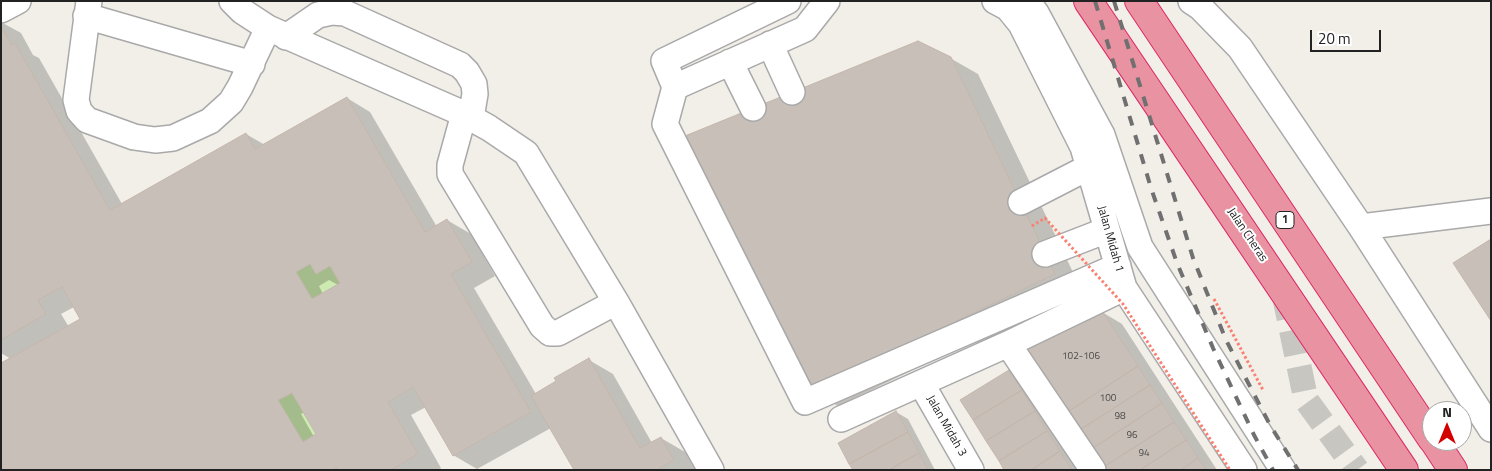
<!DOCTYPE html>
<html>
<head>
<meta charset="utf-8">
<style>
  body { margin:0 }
  #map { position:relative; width:1492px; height:471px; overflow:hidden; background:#f2efe9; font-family:"Titillium Web",sans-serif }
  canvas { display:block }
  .frame { position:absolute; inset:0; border:2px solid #222; pointer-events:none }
  .north { position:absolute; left:1422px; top:401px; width:50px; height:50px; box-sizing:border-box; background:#fff; border:1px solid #a7a7a7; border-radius:50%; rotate:0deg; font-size:14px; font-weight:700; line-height:20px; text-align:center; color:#222 }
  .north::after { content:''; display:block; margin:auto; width:18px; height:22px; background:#d40000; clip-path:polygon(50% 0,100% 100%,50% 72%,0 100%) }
  .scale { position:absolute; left:1310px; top:30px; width:71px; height:22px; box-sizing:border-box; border:2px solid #222; border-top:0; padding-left:6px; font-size:15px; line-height:18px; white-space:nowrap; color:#222; -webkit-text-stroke:4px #fff; paint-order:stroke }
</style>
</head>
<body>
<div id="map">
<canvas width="1492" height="471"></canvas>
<div class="frame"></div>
<div class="north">N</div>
<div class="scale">20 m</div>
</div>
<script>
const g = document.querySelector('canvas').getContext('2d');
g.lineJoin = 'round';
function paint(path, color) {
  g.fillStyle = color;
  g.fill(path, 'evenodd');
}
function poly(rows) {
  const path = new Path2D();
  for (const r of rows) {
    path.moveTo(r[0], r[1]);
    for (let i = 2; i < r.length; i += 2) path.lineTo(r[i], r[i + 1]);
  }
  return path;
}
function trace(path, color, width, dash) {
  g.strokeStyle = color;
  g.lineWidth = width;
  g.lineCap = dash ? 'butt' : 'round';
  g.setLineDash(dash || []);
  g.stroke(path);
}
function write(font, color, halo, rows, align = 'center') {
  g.font = font + ' "Titillium Web",sans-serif';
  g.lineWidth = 4;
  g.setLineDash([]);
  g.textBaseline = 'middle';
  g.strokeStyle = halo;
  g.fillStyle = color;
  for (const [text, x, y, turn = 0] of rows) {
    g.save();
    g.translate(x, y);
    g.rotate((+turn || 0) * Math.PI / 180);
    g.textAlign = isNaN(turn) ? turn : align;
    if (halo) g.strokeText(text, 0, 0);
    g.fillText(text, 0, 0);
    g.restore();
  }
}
paint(poly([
  [310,264,330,266,340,283,312,299,296,272],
  [292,393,316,434,303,442,278,400]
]), '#cdebb0');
paint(poly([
  [1,22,21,33,33,55,39,58,122,204,246,134,265,145,347,98,370,112,437,227,447,220,471,234,495,276,474,288,536,394,589,360,613,374,652,443,661,438,685,452,695,470,575,470,551,428,477,469,453,455,426,407,411,415,441,468,439,470,1,470,11,359,1,353],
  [329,280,338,285,323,294,319,286],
  [74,307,81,319,69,327,61,314],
  [305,412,318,434,314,437,301,414],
  [950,58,978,74,1081,289,838,406,811,390],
  [1102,312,1122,324,1217,470,1105,470],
  [1009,371,1021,378,1078,470,1006,470],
  [896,412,908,419,935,470,854,470]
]), '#0003');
const building = poly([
  [1,26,12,45,15,43,110,210,246,133,255,149,347,97,425,232,447,219,472,262,451,274,531,412,453,456,413,387,388,402,418,454,391,470,338,470,336,467,332,470,1,470,1,363,80,319,62,287,38,300,46,314,1,340,1,26],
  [310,264,316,274,330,266,340,283,312,299,296,272,310,264],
  [292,393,316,434,303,442,278,400,292,393],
  [918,41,951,57,1055,274,810,391,680,138,918,41],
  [1491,239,1491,321,1453,263,1491,239],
  [1102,311,1138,366,1066,413,1022,344,1102,311],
  [589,358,640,448,661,437,674,460,657,470,574,470,531,396,556,381,554,378,589,358],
  [1138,366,1150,385,1078,431,1066,413,1138,366],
  [1009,370,1022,390,973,420,960,400,1009,370],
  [1150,385,1162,403,1090,450,1078,431,1150,385],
  [1022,390,1035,411,986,441,973,420,1022,390],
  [1162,403,1174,422,1102,468,1090,450,1162,403],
  [896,411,908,432,849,464,838,443,896,411],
  [1035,411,1047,431,999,461,986,441,1035,411],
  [1174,422,1186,440,1140,470,1103,470,1102,468,1174,422],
  [1047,431,1060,451,1031,470,1004,470,999,461,1047,431],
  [908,432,919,453,889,470,853,470,849,464,908,432],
  [1186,440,1198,458,1181,470,1140,470,1186,440],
  [1060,451,1072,470,1031,470,1060,451],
  [919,453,928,470,889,470,919,453],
  [1198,458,1206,470,1181,470,1198,458]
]);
paint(building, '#c7bfb8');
trace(building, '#c4b6ab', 1);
trace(poly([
  [1284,294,1306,400,1357,470]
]), '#c8c6c1', 25, [25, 12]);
const minor = poly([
  [89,1,76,100,79,111,87,120,134,137,155,140,173,138,210,121,231,102,240,87,268,28],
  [232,1,242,11,268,28,464,114,489,128,526,153,616,302,711,470],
  [788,1,664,61,675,87,805,29,827,1],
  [995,1,1008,8,1021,24,1083,147,1124,288,1244,470],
  [1027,1,1036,13,1102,135,1140,247,1283,470],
  [1191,1,1200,7,1240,48,1361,227,1491,429],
  [1,10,18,1],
  [86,16,252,64],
  [286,37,318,15,332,12,345,13,460,65,467,72,474,84,475,94,471,118],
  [770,44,792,92],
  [730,62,753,108],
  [675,87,665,124,805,402,1118,266],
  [464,114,450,165,450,174,542,326,550,333,558,333,616,302],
  [1021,202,1089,167],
  [1361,227,1491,211],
  [1045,254,1107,230],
  [1008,344,1093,470],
  [921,383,971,470],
  [841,419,1008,344,1124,288]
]);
const highway = poly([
  [1088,1,1404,470],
  [1139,1,1432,439],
  [1434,441,1453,470]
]);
trace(minor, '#a9a9a9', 28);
trace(highway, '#dc2a67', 30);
trace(poly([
  [1214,299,1263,390]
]), '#fa8072', 3, [2.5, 2.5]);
trace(minor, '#fff', 25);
trace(highway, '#e892a2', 28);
trace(poly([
  [1095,1,1151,188,1177,263,1213,348,1254,435,1273,470],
  [1114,1,1193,258,1226,340,1270,425,1298,470]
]), '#707070', 4, [10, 10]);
trace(poly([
  [1032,226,1045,218,1123,304,1230,470]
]), '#fa8072', 3, [2.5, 2.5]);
write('10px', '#4b4948', null, [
  ["102-106",1081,357],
  ["100",1108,399],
  ["98",1120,417],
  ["96",1132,436],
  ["94",1144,454]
]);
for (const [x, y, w] of [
  [1285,220,18]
]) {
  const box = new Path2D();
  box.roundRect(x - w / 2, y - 8.5, w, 17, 4);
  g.fillStyle = '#fff';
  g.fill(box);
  trace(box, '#222', 1);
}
write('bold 11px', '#222', null, [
  ["1",1285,220]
]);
write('12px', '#222', '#fff', [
  ["Jalan Cheras",1247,235,56],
  ["Jalan Midah 1",1110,239,74],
  ["Jalan Midah 3",946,426,60]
]);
</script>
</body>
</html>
